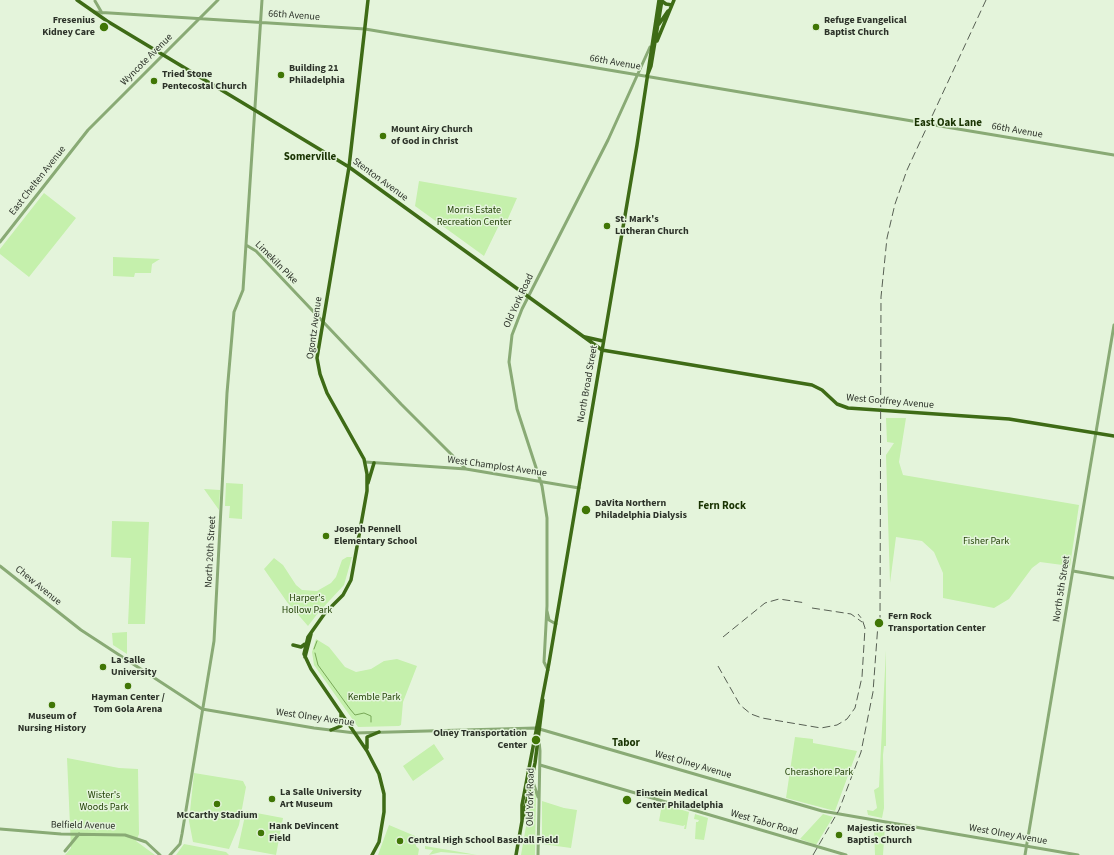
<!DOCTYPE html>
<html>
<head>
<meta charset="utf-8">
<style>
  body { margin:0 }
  canvas { display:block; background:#e4f4db }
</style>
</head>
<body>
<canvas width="1114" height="855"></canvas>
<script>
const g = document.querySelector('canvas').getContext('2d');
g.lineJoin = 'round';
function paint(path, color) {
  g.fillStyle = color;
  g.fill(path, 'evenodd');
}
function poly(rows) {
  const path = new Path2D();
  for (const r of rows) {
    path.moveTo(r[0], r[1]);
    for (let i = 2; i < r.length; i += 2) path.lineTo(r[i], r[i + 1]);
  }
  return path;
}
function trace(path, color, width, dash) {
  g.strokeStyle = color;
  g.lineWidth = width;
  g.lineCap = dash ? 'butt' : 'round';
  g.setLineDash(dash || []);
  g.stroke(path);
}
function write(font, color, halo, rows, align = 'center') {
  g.font = font + ' "Source Sans 3",sans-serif';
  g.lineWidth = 3;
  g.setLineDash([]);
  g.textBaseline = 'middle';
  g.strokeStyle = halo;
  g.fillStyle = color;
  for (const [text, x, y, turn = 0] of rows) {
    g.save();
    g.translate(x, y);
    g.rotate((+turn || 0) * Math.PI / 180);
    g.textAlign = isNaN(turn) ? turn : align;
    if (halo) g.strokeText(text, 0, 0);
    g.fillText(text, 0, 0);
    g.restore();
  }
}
paint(poly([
  [419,181,517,198,506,223,501,221,484,256,415,206],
  [44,193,76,218,29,277,0,254,0,249],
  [113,257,160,259,152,264,151,273,135,273,134,277,113,276],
  [886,418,906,418,899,462,903,475,1079,505,1070,566,1040,562,1032,568,1009,599,994,608,943,598,943,573,934,552,922,541,896,537,890,583,886,455,894,443,887,442],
  [226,483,243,484,242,519,229,518,230,506,225,506],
  [204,489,220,490,219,510],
  [112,521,149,522,145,624,128,624,131,558,111,557],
  [347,557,352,557,344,585,318,613,308,626,287,602,264,569,274,558,283,565,296,585,302,590,317,591,331,583,336,577,342,560],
  [127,632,127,654,113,645,112,633],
  [316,639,329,647,345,667,356,672,371,669,384,661,397,659,417,666,403,702,401,725,399,726,358,727,314,665,312,652],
  [886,650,886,746,884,746,883,755,884,808,882,818,868,815,867,810,873,811,877,808,874,790,879,787],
  [795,737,813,739,813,743,857,751,835,811,786,798],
  [434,744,444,759,413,781,403,766],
  [67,758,119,768,138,769,139,834,136,841,155,855,65,855,71,848],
  [194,773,243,781,246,787,239,825,229,849,193,842,189,821],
  [533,786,536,793,535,855,521,855],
  [542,801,564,808,577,810,571,848,542,844],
  [662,804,689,812,686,829,684,829,685,825,683,826,659,821],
  [246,811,283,818,276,855,238,848],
  [695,814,708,818,704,840,695,839,696,822,698,822,699,820,694,819],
  [823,814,833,817,816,845,800,839],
  [874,824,885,826,883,855,875,855,874,828,872,826],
  [389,825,415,836,416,846,419,849,418,855,378,855],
  [184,844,226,852,229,855,176,855],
  [425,846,466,853,477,855,441,852,429,855,433,850,425,849]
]), '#c5f0ac');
trace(poly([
  [314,649,317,641],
  [315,653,318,665,350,709,355,715,364,713,371,716,371,722]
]), '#77a756', 1);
trace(poly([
  [95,1,102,13],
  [94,12,365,29,924,123],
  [934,125,1114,155],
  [0,242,88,130,218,0],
  [246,245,256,251,401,404,466,469],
  [365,462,466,469,579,488],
  [0,566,81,630,202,709,314,728,355,733,536,728,822,811,1078,855],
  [1073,571,1114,578],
  [547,611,549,620,556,624],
  [548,670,544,662,547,606,547,518,542,486,517,409,509,362,512,335,522,309,608,140,650,47],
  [540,765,846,855],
  [532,779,538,797],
  [0,829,61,834,125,835,146,842,160,855],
  [65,851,79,834],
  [170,855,180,844,182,834,214,641,227,393,234,312,243,290,262,0],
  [538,855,540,751,539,741],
  [1025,855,1114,325]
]), '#89aa75', 3);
trace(poly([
  [77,0,107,21,349,167,602,350,812,385,822,390,837,404,848,408,1009,419,1114,436],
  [368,0,349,167,317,358,320,374,327,393,364,459,367,474,367,491,351,580,343,595,325,613,308,637,304,654,311,669,367,751,379,774,384,794,384,812,379,842,372,855],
  [662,1,666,4,672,5],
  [659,24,668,11],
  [657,41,674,0],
  [647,76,651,66,662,0],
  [585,337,603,341],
  [368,483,374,463],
  [293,645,301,647,305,644],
  [305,657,311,634],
  [331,730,341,726,341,714],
  [367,748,367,737,379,732],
  [523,818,535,763,543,700],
  [516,855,522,821,522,805,549,663,637,145,659,0]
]), '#3e6b16', 3.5);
trace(poly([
  [812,608,851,614,862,622],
  [880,623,881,297,887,238,895,204,907,170,986,0],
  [723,637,765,603,779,599,806,603],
  [718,666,740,705,751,714,762,718,821,728,837,725,847,719,855,708,862,677,865,628,862,619,858,614],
  [813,855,839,810,861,752,873,692,878,624]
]), '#575f53', 1, [8, 4]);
trace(poly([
  [924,123,934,125]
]), '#89aa75', 3);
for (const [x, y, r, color] of [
  [104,27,5,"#407605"],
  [816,27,4,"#407605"],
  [281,75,4,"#407605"],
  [154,81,4,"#407605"],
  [383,136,4,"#407605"],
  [607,226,4,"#407605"],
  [586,510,5,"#407605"],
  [326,536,4,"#407605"],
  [879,623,5,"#407605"],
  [103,667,4,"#407605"],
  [128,686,4,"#407605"],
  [52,705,4,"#407605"],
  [536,740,5,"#407605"],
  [272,799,4,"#407605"],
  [627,800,5,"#407605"],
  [217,804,4,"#407605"],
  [261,833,4,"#407605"],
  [839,835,4,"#407605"],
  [400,841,4,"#407605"]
]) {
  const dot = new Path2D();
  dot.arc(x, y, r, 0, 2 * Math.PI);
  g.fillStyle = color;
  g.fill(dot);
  trace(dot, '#e4f4db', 1.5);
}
write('10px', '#2c3229', '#e4f4db', [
  ["66th Avenue",294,16,4],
  ["Wyncote Avenue",147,60,-45],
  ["66th Avenue",615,63,10],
  ["66th Avenue",1017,131,10],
  ["Stenton Avenue",380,180,36],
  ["East Chelten Avenue",38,181,-52],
  ["Limekiln Pike",276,263,45],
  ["Old York Road",519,301,-65],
  ["Ogontz Avenue",315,328,-82],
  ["North Broad Street",588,384,-80],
  ["West Godfrey Avenue",890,402,5],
  ["West Champlost Avenue",497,467,8],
  ["North 20th Street",211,552,-87],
  ["Chew Avenue",38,586,39],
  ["North 5th Street",1062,589,-81],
  ["West Olney Avenue",315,718,8],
  ["West Olney Avenue",693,765,16],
  ["Old York Road",531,797,-89],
  ["West Tabor Road",764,823,16],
  ["Belfield Avenue",83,826,1],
  ["West Olney Avenue",1008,835,10]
]);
write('bold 10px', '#2c3229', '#e4f4db', [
  ["Fresenius",95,21,"right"],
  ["Kidney Care",95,33,"right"],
  ["Refuge Evangelical",824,21],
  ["Baptist Church",824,33],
  ["Building 21",289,69],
  ["Philadelphia",289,81],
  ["Tried Stone",162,75],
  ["Pentecostal Church",162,87],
  ["Mount Airy Church",391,130],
  ["of God in Christ",391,142],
  ["St. Mark's",615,220],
  ["Lutheran Church",615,232],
  ["DaVita Northern",595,504],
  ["Philadelphia Dialysis",595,516],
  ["Joseph Pennell",334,530],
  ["Elementary School",334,542],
  ["Fern Rock",888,617],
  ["Transportation Center",888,629],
  ["La Salle",111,661],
  ["University",111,673],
  ["Hayman Center /",128,698,"center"],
  ["Tom Gola Arena",128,710,"center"],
  ["Museum of",52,717,"center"],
  ["Nursing History",52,729,"center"],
  ["Olney Transportation",527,734,"right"],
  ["Center",527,746,"right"],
  ["La Salle University",280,793],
  ["Art Museum",280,805],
  ["Einstein Medical",636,794],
  ["Center Philadelphia",636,806],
  ["McCarthy Stadium",217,816,"center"],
  ["Hank DeVincent",269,827],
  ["Field",269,839],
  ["Majestic Stones",847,829],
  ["Baptist Church",847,841],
  ["Central High School Baseball Field",408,841]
], 'left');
write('10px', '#244308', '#e4f4db', [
  ["Morris Estate",474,211],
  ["Recreation Center",474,223],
  ["Fisher Park",986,542],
  ["Harper's",307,599],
  ["Hollow Park",307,611],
  ["Kemble Park",374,698],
  ["Cherashore Park",819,773],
  ["Wister's",104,796],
  ["Woods Park",104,808]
]);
write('bold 11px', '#193302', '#e4f4db', [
  ["East Oak Lane",948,124],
  ["Somerville",310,158],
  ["Fern Rock",722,507],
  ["Tabor",626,744]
]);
</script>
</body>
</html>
